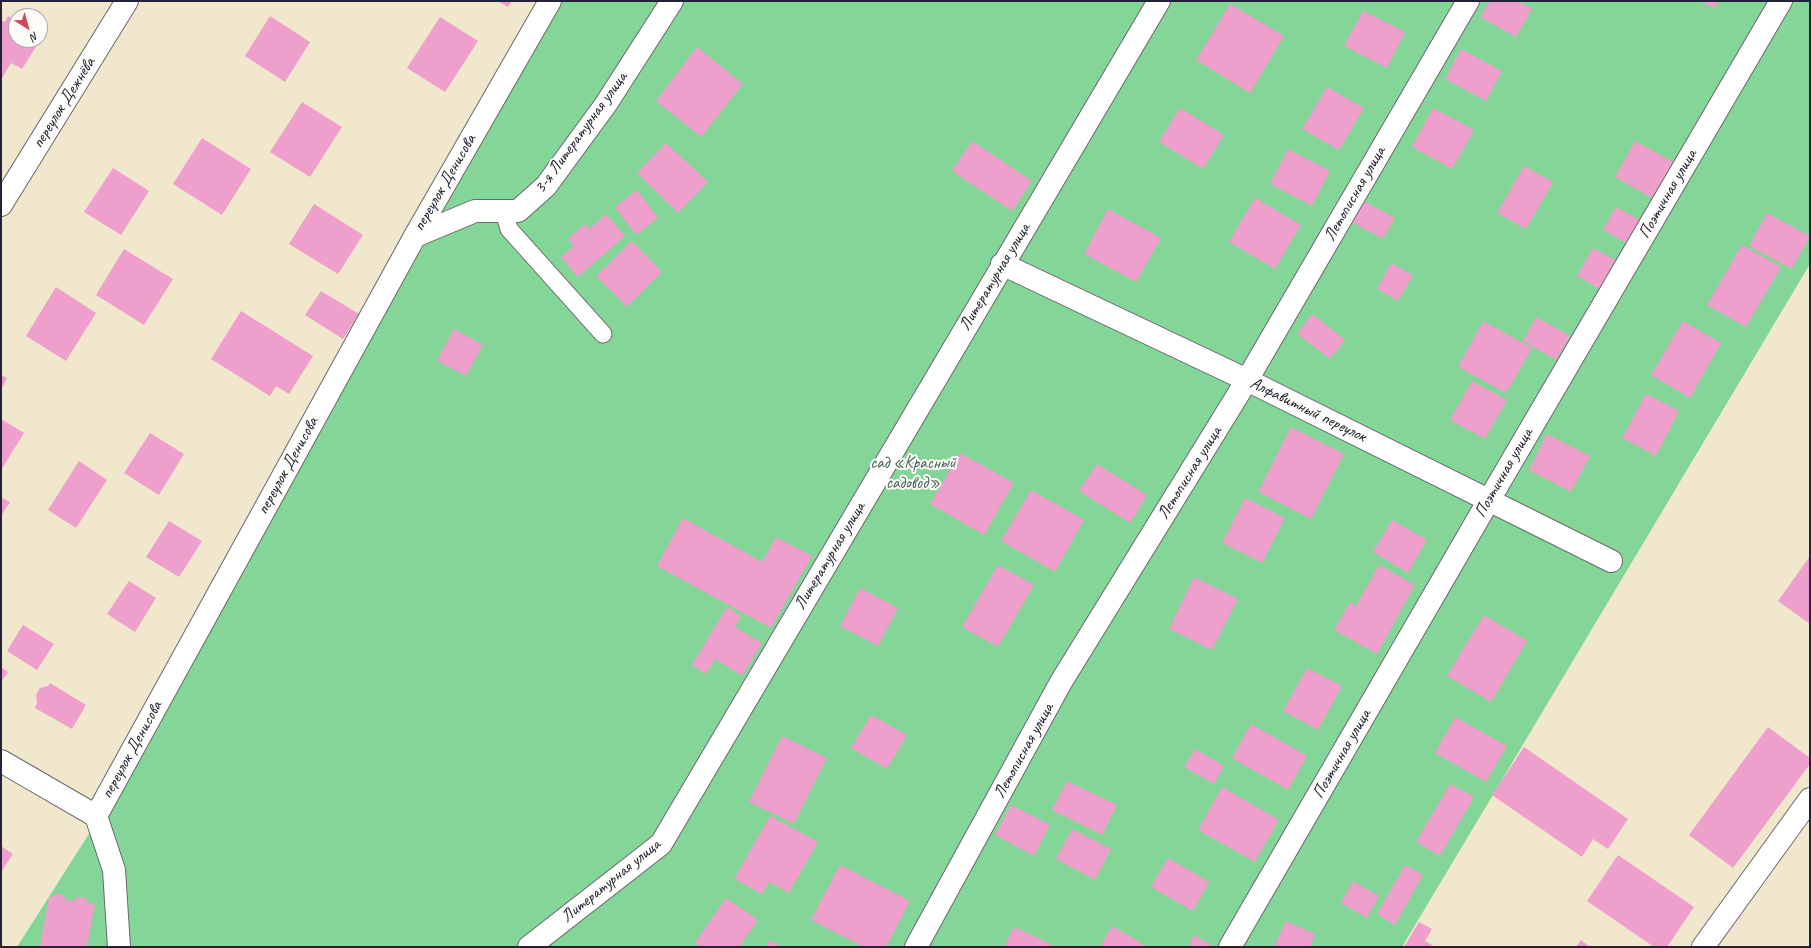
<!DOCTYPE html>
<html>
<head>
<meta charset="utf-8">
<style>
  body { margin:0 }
  #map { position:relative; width:1811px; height:948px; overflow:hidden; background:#f1e7cd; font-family:Caveat,sans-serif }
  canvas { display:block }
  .frame { position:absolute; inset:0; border:2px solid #22223b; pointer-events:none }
  .north { position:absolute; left:8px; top:8px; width:40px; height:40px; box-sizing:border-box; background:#fdfcf7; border:1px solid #a5a5ac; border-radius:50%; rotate:143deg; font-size:11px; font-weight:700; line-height:16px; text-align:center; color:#22223b }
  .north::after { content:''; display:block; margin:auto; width:14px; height:18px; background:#d1495b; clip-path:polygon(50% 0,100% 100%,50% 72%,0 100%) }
</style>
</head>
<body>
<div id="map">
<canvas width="1811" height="948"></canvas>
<div class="frame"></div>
<div class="north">N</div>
</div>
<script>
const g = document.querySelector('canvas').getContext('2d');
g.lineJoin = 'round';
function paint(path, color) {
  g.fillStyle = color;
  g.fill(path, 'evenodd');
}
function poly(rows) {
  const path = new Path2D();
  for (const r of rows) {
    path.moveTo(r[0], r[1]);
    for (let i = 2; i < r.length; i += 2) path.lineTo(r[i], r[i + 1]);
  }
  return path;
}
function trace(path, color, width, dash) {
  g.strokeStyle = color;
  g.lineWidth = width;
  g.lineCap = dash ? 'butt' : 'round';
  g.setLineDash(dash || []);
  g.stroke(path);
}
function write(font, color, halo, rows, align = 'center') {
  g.font = font + ' Caveat,sans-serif';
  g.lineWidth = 4;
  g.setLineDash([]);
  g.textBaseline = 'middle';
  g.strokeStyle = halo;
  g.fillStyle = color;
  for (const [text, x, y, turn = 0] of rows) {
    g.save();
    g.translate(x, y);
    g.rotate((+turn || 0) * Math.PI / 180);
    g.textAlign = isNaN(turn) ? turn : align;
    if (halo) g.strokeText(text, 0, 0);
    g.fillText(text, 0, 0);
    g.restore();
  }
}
paint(poly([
  [562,1,1810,1,1810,264,1402,947,17,947,101,815]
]), '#83d698');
paint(poly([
  [497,1,512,1,508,7],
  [1490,1,1518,1,1532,9,1516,37,1480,17],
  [1700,1,1719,1,1715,8],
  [1230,4,1284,36,1250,93,1196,60],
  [1363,11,1405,32,1387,68,1344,46],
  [8,16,16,21,16,40,36,40,39,42,22,69,11,63,1,80,1,20,5,22],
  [270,16,310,42,285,82,245,56],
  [440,17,478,41,445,92,407,68],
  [697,47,743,84,701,137,656,101],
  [1461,49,1502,71,1486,101,1445,79],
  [1327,87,1364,108,1339,150,1302,129],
  [302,102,342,127,310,177,270,152],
  [1180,108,1224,135,1203,169,1159,142],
  [1433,108,1474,130,1452,169,1412,147],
  [202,138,251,169,222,215,173,184],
  [972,141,1032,181,1012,211,952,171],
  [1635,141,1673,162,1652,198,1615,177],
  [666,143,708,182,678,213,637,173],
  [1288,149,1330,171,1312,206,1270,184],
  [1524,166,1553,182,1526,229,1497,213],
  [113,168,149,191,121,235,84,212],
  [637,190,658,218,636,235,615,207],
  [1255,198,1301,225,1275,269,1229,242],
  [1360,199,1395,218,1383,239,1348,220],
  [314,204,363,235,338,274,289,244],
  [1616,207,1643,222,1630,245,1603,230],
  [1108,209,1161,238,1136,282,1084,254],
  [1767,213,1810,236,1792,269,1749,246],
  [606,214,625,236,578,277,561,257,574,246,568,239,585,224,589,229],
  [632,241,662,272,627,307,596,276],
  [1742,245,1781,267,1746,327,1707,305],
  [1593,248,1619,262,1603,291,1577,276],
  [124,249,173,279,144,325,96,295],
  [1391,263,1413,275,1398,301,1377,289],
  [56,287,96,313,66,361,26,336],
  [321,291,359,314,343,339,305,315],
  [241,311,313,356,289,394,276,386,270,396,211,359],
  [1312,314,1345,340,1330,359,1297,334],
  [1536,317,1570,336,1556,360,1523,341],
  [1483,321,1532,348,1506,393,1458,367],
  [1683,321,1721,343,1690,398,1651,375],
  [454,329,483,345,466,376,437,361],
  [1,375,7,378,1,390],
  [1472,381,1507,400,1485,439,1450,420],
  [1646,394,1679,411,1656,456,1622,438],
  [1,419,24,433,1,470],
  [1291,427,1344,454,1311,519,1258,492],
  [150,433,184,454,159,495,124,473],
  [1547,434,1590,456,1571,492,1529,470],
  [960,453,1014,483,984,535,930,504],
  [79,461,107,480,76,528,48,510],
  [1097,464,1147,495,1130,523,1079,491],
  [1031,490,1084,520,1055,572,1001,541],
  [1,497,10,502,1,516],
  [1245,498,1285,518,1262,563,1222,543],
  [683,518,762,562,776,537,812,556,771,628,657,566],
  [1392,520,1427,540,1408,573,1373,552],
  [169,521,202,541,179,577,146,557],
  [1810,556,1810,624,1778,601],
  [998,565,1034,585,998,647,962,627],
  [1379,565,1415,585,1377,654,1334,630,1350,602,1356,606],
  [1194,577,1238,599,1212,650,1169,629],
  [129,581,156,598,135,632,107,614],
  [860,588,898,608,878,646,840,626],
  [727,607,741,616,735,627,762,643,742,676,715,659,706,674,692,665],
  [1484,615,1527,641,1491,702,1447,676],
  [23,625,54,644,37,670,7,651],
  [1,667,8,672,1,682],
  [1307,668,1342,686,1318,730,1283,711],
  [50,683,86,705,72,729,35,708,37,703,36,695,40,688,48,686],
  [871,715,907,735,887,769,851,748],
  [1455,717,1507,746,1486,782,1435,753],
  [1251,724,1307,756,1288,790,1232,758],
  [1768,727,1810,758,1810,764,1733,868,1689,835],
  [782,736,827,758,794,824,749,802],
  [1524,747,1628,819,1608,849,1593,839,1582,857,1492,795],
  [1195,749,1224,766,1214,784,1184,767],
  [1067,781,1117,805,1102,835,1052,810],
  [1450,784,1474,797,1440,856,1416,842],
  [1222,787,1279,820,1255,862,1198,830],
  [1011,805,1050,825,1034,856,995,835],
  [770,816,818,842,789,893,769,882,762,894,734,879],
  [1072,829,1111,849,1095,880,1056,859],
  [1,846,13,854,1,872],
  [1618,855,1694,907,1667,947,1654,947,1587,901],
  [1168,858,1209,882,1193,911,1151,887],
  [840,865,910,901,886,947,864,947,811,920],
  [1405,865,1423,875,1395,925,1377,914],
  [1353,881,1379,896,1367,918,1341,903],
  [55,894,64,895,65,900,74,901,76,897,86,898,88,903,95,904,87,947,40,947,49,897,52,897],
  [726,898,758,920,739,947,701,947,695,943],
  [1286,921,1315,934,1310,947,1274,947],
  [1419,922,1432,929,1425,941,1435,947,1404,947],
  [1112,926,1148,947,1100,947],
  [1014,927,1057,947,1004,947],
  [1194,935,1215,947,1188,947],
  [769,940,782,947,766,947],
  [1581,940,1590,947,1576,947]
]), '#ee9fcb');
const service = poly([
  [504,211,509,229,603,334]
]);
const minor = poly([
  [1,205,127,1],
  [415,236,475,211,518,211,546,186,606,104,672,1],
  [1002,264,1247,380,1611,561],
  [1,761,96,816],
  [119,947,114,870,96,816,415,236,550,1],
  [529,947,661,844,1159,1],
  [916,947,1061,682,1247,380,1468,1],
  [1230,947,1489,500,1781,1]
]);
const tertiary = poly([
  [1703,947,1810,799]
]);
trace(service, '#6a676e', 19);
trace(minor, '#6a676e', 24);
trace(tertiary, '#6a676e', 24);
trace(service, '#fff', 17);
trace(minor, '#fff', 22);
trace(tertiary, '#fff', 22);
write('17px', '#22223b', '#fdfcf7', [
  ["переулок Дежнёва",64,103,-58],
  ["3-я Литературная улица",581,133,-54],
  ["переулок Денисова",445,183,-60],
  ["Летописная улица",1355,194,-60],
  ["Поэтичная улица",1668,194,-60],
  ["Литературная улица",995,277,-59],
  ["Алфавитный переулок",1308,410,26],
  ["переулок Денисова",288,466,-61],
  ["Летописная улица",1190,473,-58],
  ["Поэтичная улица",1504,473,-60],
  ["Литературная улица",830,556,-59],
  ["переулок Денисова",132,750,-61],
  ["Летописная улица",1024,751,-61],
  ["Поэтичная улица",1342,754,-60],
  ["Литературная улица",611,881,-39]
]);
write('17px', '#44615c', '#fdfcf7', [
  ["сад «Красный",913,464],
  ["садовод»",913,484]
]);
</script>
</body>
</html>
